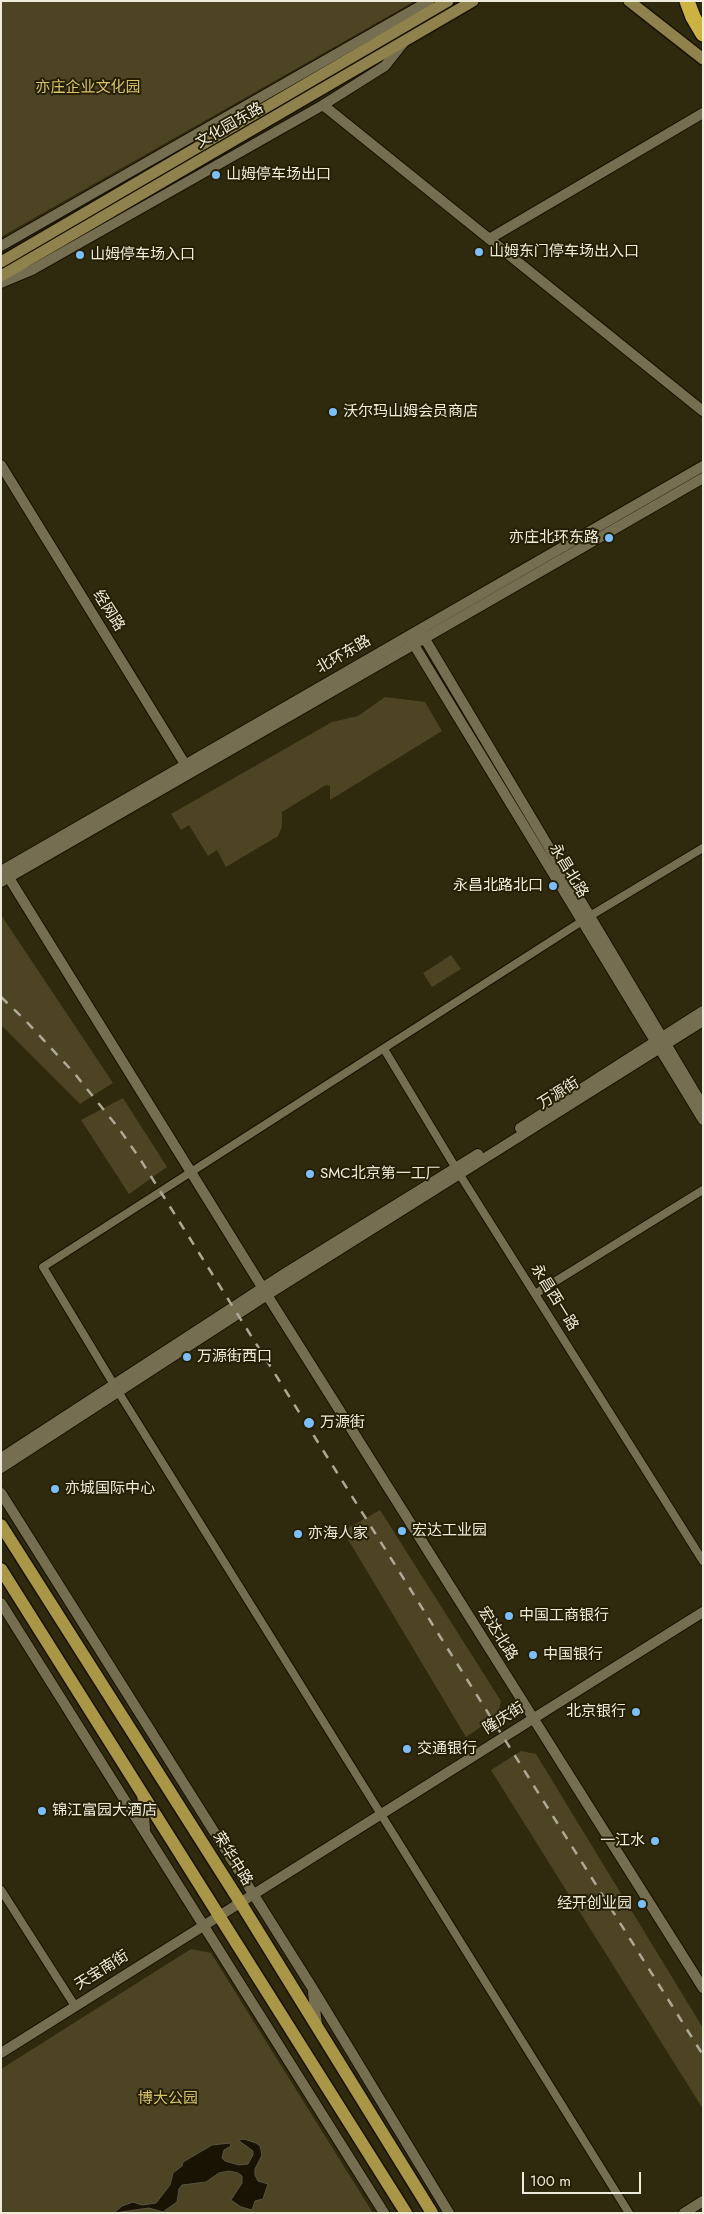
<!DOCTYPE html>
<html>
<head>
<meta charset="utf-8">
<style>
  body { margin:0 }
  #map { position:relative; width:704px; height:2214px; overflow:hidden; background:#2f290e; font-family:Jost,sans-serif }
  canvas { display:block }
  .frame { position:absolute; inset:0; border:2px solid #efebdb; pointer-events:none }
  .scale { position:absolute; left:522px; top:2172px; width:119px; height:22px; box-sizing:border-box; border:2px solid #efebdb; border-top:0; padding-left:6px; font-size:15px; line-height:18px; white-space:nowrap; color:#efebdb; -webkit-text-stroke:4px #251f04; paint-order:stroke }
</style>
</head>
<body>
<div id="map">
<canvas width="704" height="2214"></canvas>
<div class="frame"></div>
<div class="scale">100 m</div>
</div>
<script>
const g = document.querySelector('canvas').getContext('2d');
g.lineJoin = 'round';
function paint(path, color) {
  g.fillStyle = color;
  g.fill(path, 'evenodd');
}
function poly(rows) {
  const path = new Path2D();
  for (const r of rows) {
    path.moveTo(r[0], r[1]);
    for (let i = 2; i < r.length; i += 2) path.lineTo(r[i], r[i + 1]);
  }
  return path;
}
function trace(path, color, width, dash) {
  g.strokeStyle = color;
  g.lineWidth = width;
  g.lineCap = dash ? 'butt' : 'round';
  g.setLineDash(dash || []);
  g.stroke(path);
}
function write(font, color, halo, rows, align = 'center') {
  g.font = font + ' Jost,"Noto Sans SC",sans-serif';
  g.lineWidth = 4;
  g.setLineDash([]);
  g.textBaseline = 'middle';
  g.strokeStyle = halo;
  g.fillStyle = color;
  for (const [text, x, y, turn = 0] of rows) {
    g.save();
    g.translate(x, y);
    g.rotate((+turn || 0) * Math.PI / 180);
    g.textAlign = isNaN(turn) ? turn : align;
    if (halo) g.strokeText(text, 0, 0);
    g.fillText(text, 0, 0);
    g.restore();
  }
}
paint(poly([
  [1,1,415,1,1,237],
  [385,697,425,702,442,731,330,800,330,786,326,785,282,812,282,827,278,836,226,867,217,850,208,856,189,825,181,830,171,814,332,722,358,716],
  [1,915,113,1083,80,1104,1,1025],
  [451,955,461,969,432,987,423,973],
  [123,1098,167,1167,129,1194,81,1120],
  [380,1510,501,1701,498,1715,466,1737,343,1531],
  [521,1751,536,1754,703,2028,703,2109,491,1770],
  [191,1949,211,1953,373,2213,1,2213,1,2069]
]), '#4c4423');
const water = poly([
  [244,2139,256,2143,260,2146,262,2155,255,2169,255,2175,258,2181,268,2184,263,2199,255,2201,252,2210,241,2207,231,2200,242,2183,242,2176,238,2173,229,2171,219,2173,206,2182,182,2185,179,2189,177,2202,163,2212,149,2208,114,2213,122,2206,133,2202,142,2205,156,2203,170,2185,173,2173,182,2166,183,2162,212,2145,230,2143,231,2146,224,2150,222,2158,225,2161,239,2165,248,2164,253,2155,253,2151,238,2140,244,2139]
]);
paint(water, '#181303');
trace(water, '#585444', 1);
const minor = poly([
  [384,1049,460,1175,703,1561],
  [535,1294,703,1190],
  [1,1890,75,2006],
  [629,2213,119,1393,43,1267,590,916,703,848]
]);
const tertiary = poly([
  [323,105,703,411],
  [489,239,703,113],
  [1,246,429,1],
  [1,283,32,270,323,105,385,66,404,42],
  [1,465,188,769],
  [422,634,703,1106],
  [411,640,703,1120],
  [4,870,267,1295,703,1988],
  [1,871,703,466],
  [1,882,703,478],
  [520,1128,703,1011],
  [1,1458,287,1272,478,1154],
  [1,1468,267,1295,703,1021],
  [1,1493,313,1989,449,2213],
  [1,1603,384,2213],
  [142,1794,145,1829],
  [313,1992,317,2025],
  [1,2053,703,1612],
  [684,2213,703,2201]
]);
const secondary = poly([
  [629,1,703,59],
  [1,262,448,1],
  [1,276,473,1]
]);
const primary = poly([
  [1,1525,240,1902,432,2213],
  [1,1569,406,2213]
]);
const motorway = poly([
  [687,1,693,17,703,34]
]);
trace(minor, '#171100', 10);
trace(tertiary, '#171100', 12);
trace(secondary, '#171100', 14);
trace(primary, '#171100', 15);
trace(motorway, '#171100', 18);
trace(minor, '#756e51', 8);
trace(tertiary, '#756e51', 10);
trace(secondary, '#8f824c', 11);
trace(primary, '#a99747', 12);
trace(motorway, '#ccb240', 15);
trace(poly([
  [1,997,26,1021,75,1074,120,1130,140,1159,703,2055]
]), '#aea996', 2.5, [9, 9]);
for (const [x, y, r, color] of [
  [216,175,5,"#7cbef9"],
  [479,252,5,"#7cbef9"],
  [80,255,5,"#7cbef9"],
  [333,412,5,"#7cbef9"],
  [609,538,5,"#7cbef9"],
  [553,886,5,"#7cbef9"],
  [310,1174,5,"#7cbef9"],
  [187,1357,5,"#7cbef9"],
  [309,1423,6,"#7cbef9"],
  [55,1489,5,"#7cbef9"],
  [402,1531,5,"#7cbef9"],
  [298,1534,5,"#7cbef9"],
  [509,1616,5,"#7cbef9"],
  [533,1655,5,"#7cbef9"],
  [636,1712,5,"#7cbef9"],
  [407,1749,5,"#7cbef9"],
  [42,1811,5,"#7cbef9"],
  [655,1841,5,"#7cbef9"],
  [642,1904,5,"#7cbef9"]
]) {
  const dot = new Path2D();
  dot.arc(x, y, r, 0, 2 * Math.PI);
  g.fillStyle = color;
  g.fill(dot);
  trace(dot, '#251f04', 2);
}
write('15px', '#d7c36b', '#251f04', [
  ["亦庄企业文化园",88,88],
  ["博大公园",168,2099]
]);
write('15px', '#efebdb', '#251f04', [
  ["文化园东路",230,126,-30],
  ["经网路",108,611,58],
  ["北环东路",344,655,-30],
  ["永昌北路",568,871,59],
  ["万源街",559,1094,-32],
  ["永昌西一路",554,1298,58],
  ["宏达北路",497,1634,58],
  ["隆庆街",504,1719,-32],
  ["荣华中路",232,1859,58],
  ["天宝南街",102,1971,-32]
]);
write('15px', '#efebdb', '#251f04', [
  ["山姆停车场出口",226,175],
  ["山姆东门停车场出入口",489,252],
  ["山姆停车场入口",90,255],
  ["沃尔玛山姆会员商店",343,412],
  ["亦庄北环东路",599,538,"right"],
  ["永昌北路北口",543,886,"right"],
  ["SMC北京第一工厂",320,1174],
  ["万源街西口",197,1357],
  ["万源街",320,1423],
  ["亦城国际中心",65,1489],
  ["宏达工业园",412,1531],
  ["亦海人家",308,1534],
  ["中国工商银行",519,1616],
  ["中国银行",543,1655],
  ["北京银行",626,1712,"right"],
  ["交通银行",417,1749],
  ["锦江富园大酒店",52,1811],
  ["一江水",645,1841,"right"],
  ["经开创业园",632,1904,"right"]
], 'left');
</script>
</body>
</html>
